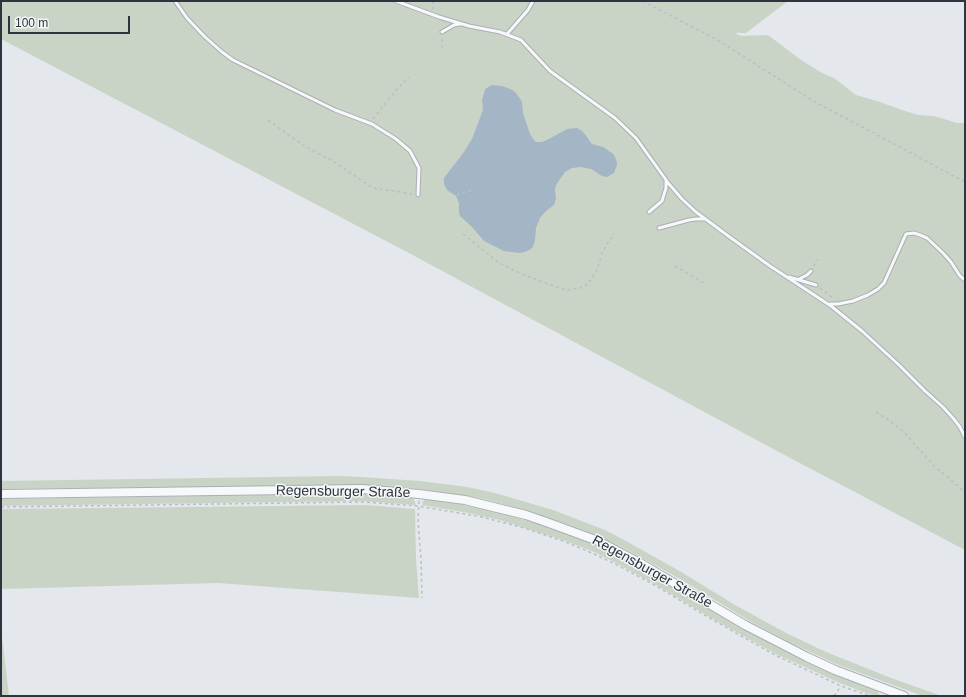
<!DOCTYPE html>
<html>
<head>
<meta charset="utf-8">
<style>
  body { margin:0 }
  #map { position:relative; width:966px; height:697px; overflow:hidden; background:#e4e7eb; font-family:Arial,sans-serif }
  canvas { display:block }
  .frame { position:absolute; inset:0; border:2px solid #2e3541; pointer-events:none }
  .scale { position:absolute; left:8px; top:16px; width:122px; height:18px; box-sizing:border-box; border:2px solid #2e3541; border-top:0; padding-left:5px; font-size:12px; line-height:14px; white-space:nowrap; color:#2e3541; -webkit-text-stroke:3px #f4f6f8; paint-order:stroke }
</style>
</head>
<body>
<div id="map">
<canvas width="966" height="697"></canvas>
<div class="frame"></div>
<div class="scale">100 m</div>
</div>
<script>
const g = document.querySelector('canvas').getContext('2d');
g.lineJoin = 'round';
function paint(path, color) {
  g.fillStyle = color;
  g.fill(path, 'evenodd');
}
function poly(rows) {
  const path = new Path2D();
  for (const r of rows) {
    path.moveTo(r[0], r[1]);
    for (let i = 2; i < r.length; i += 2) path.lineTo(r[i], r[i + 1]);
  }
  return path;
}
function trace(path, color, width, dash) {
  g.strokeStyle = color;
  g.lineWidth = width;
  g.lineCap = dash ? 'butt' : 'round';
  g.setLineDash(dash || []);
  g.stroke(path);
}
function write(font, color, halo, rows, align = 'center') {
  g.font = font + ' Arial,sans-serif';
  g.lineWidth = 3;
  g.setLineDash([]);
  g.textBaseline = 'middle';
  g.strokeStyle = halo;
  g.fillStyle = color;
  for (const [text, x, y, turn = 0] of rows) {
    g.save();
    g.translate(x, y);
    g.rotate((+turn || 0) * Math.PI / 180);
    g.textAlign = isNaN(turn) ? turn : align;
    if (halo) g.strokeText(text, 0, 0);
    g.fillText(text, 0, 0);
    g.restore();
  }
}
paint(poly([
  [1,1,788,1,746,33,739,33,738,32,736,34,741,36,768,35,801,60,822,73,834,78,856,95,877,101,902,110,918,115,934,116,957,123,965,123,965,550,777,451,407,252,1,39],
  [340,476,361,477,420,481,467,487,495,493,553,510,605,530,626,541,683,573,735,605,788,634,826,652,891,678,942,696,923,696,836,664,785,640,750,621,680,579,622,547,575,527,549,518,506,505,479,498,421,489,362,485,1,489,1,481],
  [337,494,363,494,412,497,414,500,416,505,362,501,1,506,1,499],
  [426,499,464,505,505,514,548,527,573,535,596,545,638,566,744,628,779,647,834,673,877,690,880,696,874,696,842,684,776,654,713,619,651,582,614,562,594,552,566,541,500,520,463,512,422,505,423,501],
  [366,505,415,509,416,559,419,598,218,583,1,589,1,509],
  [1,628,9,696,1,696]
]), '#cad4c6');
paint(poly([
  [492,85,502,86,510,89,514,91,519,97,522,102,523,113,530,134,533,139,536,142,542,142,549,139,567,129,577,128,582,131,588,138,588,139,592,144,603,147,612,153,614,155,617,162,617,165,614,173,607,177,602,176,591,169,581,167,572,168,565,172,556,185,555,190,556,198,554,205,546,211,540,218,536,228,535,240,533,247,531,249,525,252,519,253,504,251,484,241,472,227,460,216,459,212,459,203,456,196,447,190,444,184,444,178,464,152,472,139,483,110,482,100,484,93,485,89]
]), '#a4b5c6');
const service = poly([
  [175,1,187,18,204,36,222,52,233,60,335,110,372,124,396,139,410,151,419,168,418,195],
  [396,1,439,17,469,26,500,32,521,40,550,71,615,118,636,138,669,184,682,199,696,212,731,238,770,266,831,306,862,331,899,365,925,391,943,407,953,418,960,427,965,437],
  [442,32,454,25,460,24],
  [507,34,528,10,533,1],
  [649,212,662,201,666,188,666,181],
  [659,228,689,220,696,219,706,219],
  [789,277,816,285],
  [799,279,807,275,811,271],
  [830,304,838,304,853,301,868,295,878,289,884,283,906,234,914,233,920,235,927,238,943,253,951,262,960,276,965,280]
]);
const tertiary = poly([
  [1,494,362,489,419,494,465,500,485,505,526,515,549,523,598,541,640,563,745,625,807,657,835,670,904,696]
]);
trace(service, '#aaaeb5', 5);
trace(tertiary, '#aaaeb5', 10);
trace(poly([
  [433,1,433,9],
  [643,1,721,42,810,99,965,182],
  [442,48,442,37],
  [373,119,397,89,409,77],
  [268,120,304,146,333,161,370,186,377,189,395,191,413,194],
  [457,195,472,190],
  [463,234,499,263,522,274,556,287,567,290,580,288,587,285,593,277,597,270,602,253,614,233],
  [675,266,706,284],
  [814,266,818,259],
  [820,288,833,298],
  [876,412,890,421,904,432,933,465,965,492],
  [419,501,418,521,421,559,422,598],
  [1,507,363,502,418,506,482,517,524,528,566,542,594,554,613,563,651,583,713,620,775,655,841,686,870,696],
  [834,696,841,686]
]), '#bbbec2', 1.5, [3, 3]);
trace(service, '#f7f8f9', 3);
trace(tertiary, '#f7f8f9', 8);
write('14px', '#2e3541', '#f4f6f8', [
  ["Regensburger Straße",343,492,1],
  ["Regensburger Straße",652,572,29]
]);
</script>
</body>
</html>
